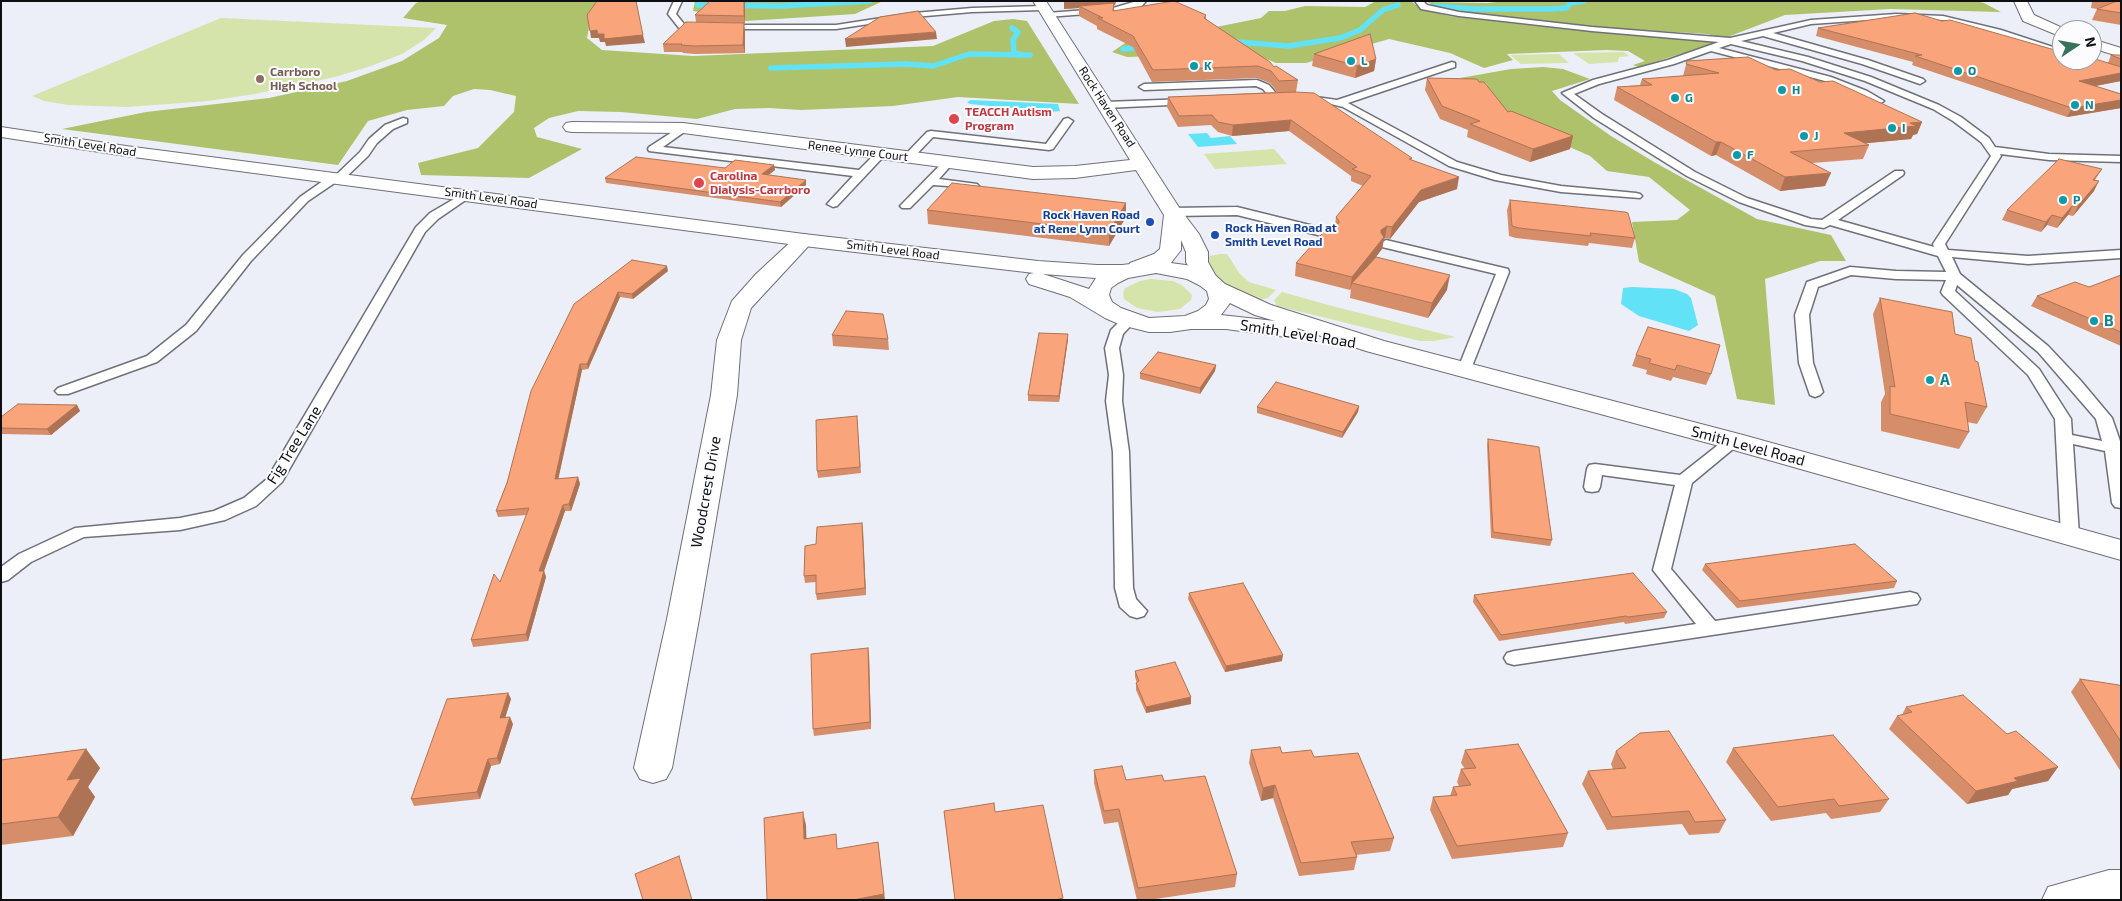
<!DOCTYPE html>
<html>
<head>
<meta charset="utf-8">
<style>
  body { margin:0 }
  #map { position:relative; width:2122px; height:901px; overflow:hidden; background:#eceff8; font-family:"Exo 2",sans-serif }
  canvas { display:block }
  .frame { position:absolute; inset:0; border:2px solid #0e0f12; pointer-events:none }
  .north { position:absolute; left:2052px; top:20px; width:50px; height:50px; box-sizing:border-box; background:#fcfcfe; border:1px solid #9d9da0; border-radius:50%; rotate:78deg; font-size:14px; font-weight:700; line-height:20px; text-align:center; color:#0e0f12 }
  .north::after { content:''; display:block; margin:auto; width:18px; height:22px; background:#36725c; clip-path:polygon(50% 0,100% 100%,50% 72%,0 100%) }
</style>
</head>
<body>
<div id="map">
<canvas width="2122" height="901"></canvas>
<div class="frame"></div>
<div class="north">N</div>
</div>
<script>
const g = document.querySelector('canvas').getContext('2d');
g.lineJoin = 'round';
function paint(path, color) {
  g.fillStyle = color;
  g.fill(path, 'evenodd');
}
function poly(rows) {
  const path = new Path2D();
  for (const r of rows) {
    path.moveTo(r[0], r[1]);
    for (let i = 2; i < r.length; i += 2) path.lineTo(r[i], r[i + 1]);
  }
  return path;
}
function trace(path, color, width, dash) {
  g.strokeStyle = color;
  g.lineWidth = width;
  g.lineCap = dash ? 'butt' : 'round';
  g.setLineDash(dash || []);
  g.stroke(path);
}
function write(font, color, halo, rows, align = 'center') {
  g.font = font + ' "Exo 2",sans-serif';
  g.lineWidth = 4;
  g.setLineDash([]);
  g.textBaseline = 'middle';
  g.strokeStyle = halo;
  g.fillStyle = color;
  for (const [text, x, y, turn = 0] of rows) {
    g.save();
    g.translate(x, y);
    g.rotate((+turn || 0) * Math.PI / 180);
    g.textAlign = isNaN(turn) ? turn : align;
    if (halo) g.strokeText(text, 0, 0);
    g.fillText(text, 0, 0);
    g.restore();
  }
}
paint(poly([
  [221,18,436,28,424,40,402,54,371,66,335,77,255,94,208,101,127,107,68,105,44,101,32,96],
  [1624,52,1629,56,1619,57,1618,62,1589,64,1573,53],
  [1559,54,1569,63,1521,64,1510,55],
  [1274,149,1287,164,1215,169,1204,154],
  [1221,254,1227,254,1240,274,1249,282,1276,290,1268,298,1256,301,1227,287,1213,272,1208,260,1208,256],
  [1151,279,1173,281,1182,285,1192,295,1191,300,1180,309,1158,312,1137,308,1124,299,1123,294,1125,288,1140,281],
  [1282,292,1332,306,1455,337,1434,341,1420,341,1277,306,1274,300]
]), '#d4e4ab');
paint(poly([
  [422,1,598,1,591,18,587,38,602,50,693,56,933,46,994,21,1013,19,1027,21,1079,104,958,97,893,106,801,110,769,108,735,109,697,119,621,112,578,111,549,118,534,128,537,137,582,149,529,178,421,175,418,163,478,148,514,112,516,96,490,90,474,89,453,96,444,106,407,110,368,121,338,165,62,129,146,112,269,98,347,81,402,61,439,38,447,25,403,18,416,3],
  [695,1,883,1,855,14,746,21,693,11],
  [1376,1,1411,1,1421,9,1449,16,1564,29,1722,41,1639,67,1633,65,1645,61,1628,51,1606,50,1507,54,1513,60,1484,68,1450,53,1389,39,1306,63,1276,63,1252,53,1127,57,1112,52,1128,41,1211,28,1261,18,1269,11,1285,11,1305,6,1365,7],
  [1507,1,1976,1,1984,3,2001,12,1890,9,1785,15,1725,38,1707,34,1592,27,1455,13,1439,9,1428,2,1487,3],
  [1543,67,1563,69,1590,79,1552,91,1560,100,1611,136,1654,162,1757,219,1831,235,1846,261,1820,261,1765,279,1775,405,1737,399,1715,296,1639,262,1632,222,1677,220,1690,210,1649,177,1607,171,1590,156,1510,121,1488,95,1487,84,1460,78,1511,69]
]), '#adc26b');
paint(poly([
  [971,100,1058,104,1060,111,1051,112,970,104,967,102],
  [1207,133,1211,138,1230,136,1237,144,1198,147,1188,134],
  [1632,287,1674,289,1687,294,1691,298,1698,325,1689,331,1639,316,1621,304,1623,288]
]), '#62e2f6');
trace(poly([
  [698,5,782,6,870,1],
  [1434,6,1474,9,1549,9,1566,8,1570,3,1584,1],
  [1012,28,1018,32,1013,40,1014,52,1019,54],
  [1225,41,1288,46,1340,38,1360,30,1383,10,1398,5],
  [1123,49,1147,47],
  [771,68,906,64,933,66,969,54,1030,55]
]), '#62e2f6', 5.5);
const service = poly([
  [674,1,682,1,676,14,684,24,734,25,836,25,914,13,972,8,1043,6,1047,8,1043,10,972,12,914,17,836,29,734,29,679,28,668,14,674,1],
  [1137,1,1146,1,1141,7,1113,12,1047,17,1043,15,1047,13,1113,8,1137,1],
  [1415,1,1423,1,1427,5,1459,12,1592,27,1730,38,1811,20,1896,14,1943,16,2001,30,2062,50,2062,56,1995,34,1943,20,1896,18,1811,24,1773,33,1868,60,1923,79,1925,81,1920,84,1862,64,1763,36,1741,41,1808,57,1871,77,1939,105,1961,117,1989,138,1995,147,2049,154,2121,156,2121,162,2049,160,2000,154,2001,156,1945,244,1948,250,2028,256,2121,250,2121,258,2028,264,1952,257,1960,274,2048,346,2081,381,2112,418,2121,444,2121,508,2115,507,2112,503,2105,451,2073,444,2079,535,2076,539,2070,541,2064,539,2061,535,2055,419,2028,375,1943,295,1941,292,1946,280,1896,279,1851,275,1818,287,1809,315,1813,363,1823,392,1820,395,1815,397,1810,395,1799,363,1795,315,1807,282,1850,267,1896,271,1946,272,1938,256,1830,225,1824,228,1805,225,1739,202,1687,176,1594,118,1562,93,1593,80,1668,60,1719,42,1592,31,1459,16,1421,9,1415,1],
  [1731,44,1802,61,1865,81,1933,109,1953,121,1981,142,1991,156,1933,244,1934,247,1838,220,1903,175,1904,173,1903,171,1895,171,1822,220,1811,219,1747,198,1695,172,1602,114,1574,94,1599,84,1674,64,1711,51,1825,81,1876,103,1879,104,1884,101,1867,91,1831,77,1719,48,1731,44],
  [1957,285,2038,352,2096,419,2102,441,2072,435,2071,419,2039,369,1955,291,1957,285],
  [1452,62,1455,63,1455,67,1348,103,1457,162,1501,175,1561,186,1636,193,1640,194,1642,196,1640,198,1561,192,1495,180,1449,166,1343,107,1327,103,1302,101,1297,98,1302,95,1337,100,1452,62],
  [1257,80,1269,85,1280,98,1278,100,1272,100,1263,89,1256,86,1144,90,1139,87,1144,84,1257,80],
  [1188,99,1193,102,1191,104,1105,108,1100,105,1105,102,1188,99],
  [403,118,407,119,407,123,393,129,377,143,368,156,342,181,336,182,308,201,251,261,196,331,157,362,68,394,58,394,55,391,58,388,147,356,186,325,243,255,300,197,330,176,336,175,360,152,369,139,385,125,403,118],
  [1068,118,1073,121,1053,149,1049,150,933,137,912,159,908,160,903,157,927,132,931,131,1046,144,1064,119,1068,118],
  [683,125,687,126,687,130,663,147,859,170,877,152,881,151,886,154,837,206,833,207,827,204,853,176,649,151,648,149,649,147,683,125],
  [949,159,954,162,939,179,977,184,979,186,977,188,933,185,910,208,902,208,900,206,902,204,945,160,949,159],
  [466,192,472,195,470,197,438,219,425,232,282,482,256,506,225,520,180,530,84,537,31,562,8,580,1,582,1,567,19,554,75,528,180,518,214,511,244,498,267,479,416,227,430,213,466,192],
  [1237,207,1334,231,1336,234,1330,238,1237,215,1172,216,1166,212,1172,208,1237,207],
  [1386,240,1508,269,1509,272,1469,374,1459,374,1457,371,1496,274,1382,247,1380,244,1386,240],
  [1129,316,1136,320,1123,334,1119,348,1123,375,1122,401,1129,452,1133,588,1136,599,1147,611,1144,616,1137,618,1130,616,1120,607,1115,588,1113,452,1106,401,1109,375,1105,348,1111,330,1124,317,1129,316],
  [1733,436,1739,438,1741,441,1739,444,1692,483,1671,569,1715,621,1910,592,1917,594,1920,599,1917,604,1514,665,1507,663,1504,658,1507,653,1514,651,1696,624,1653,570,1675,485,1602,475,1600,487,1598,491,1592,492,1586,491,1584,487,1587,469,1589,465,1595,464,1680,475,1727,438,1733,436]
]);
const minor = poly([
  [1033,1,1046,1,1180,209,1199,234,1208,252,1208,262,1218,280,1215,285,1207,287,1199,285,1186,262,1186,252,1181,240,1181,250,1170,264,1138,274,1130,273,1127,268,1130,263,1154,254,1160,249,1164,215,1136,170,1075,178,1033,179,683,133,572,132,566,131,563,127,566,123,572,122,683,123,1033,167,1075,166,1130,160,1033,1],
  [2014,1,2027,1,2034,15,2067,30,2062,30,2062,37,2023,21,2014,1],
  [2092,39,2121,48,2121,57,2092,48,2092,39],
  [804,234,811,236,814,240,751,308,741,340,737,395,699,619,672,768,666,779,653,783,640,779,634,768,667,619,711,395,717,340,732,301,756,274,797,236,804,234],
  [2109,870,2121,870,2121,900,2042,900,2048,887,2109,870]
]);
const secondary = poly([
  [1,127,126,146,804,234,1038,261,1097,265,1122,265,1156,261,1193,266,1215,275,1225,284,1271,305,1384,341,1743,435,2121,540,2121,560,1723,447,1366,351,1297,328,1298,330,1294,335,1286,337,1226,329,1191,329,1170,332,1149,332,1121,325,1105,318,1070,297,1029,284,1026,279,1029,274,1034,273,804,246,126,156,1,137,1,127],
  [1156,273,1187,279,1199,285,1207,291,1209,299,1206,305,1198,311,1185,316,1149,318,1121,308,1112,302,1109,295,1111,288,1118,283,1128,278,1156,273],
  [1043,274,1096,278,1089,289,1043,274],
  [1230,303,1255,315,1275,321,1221,315,1230,303]
]);
trace(service, '#6f7179', 3);
trace(minor, '#6f7179', 2);
trace(secondary, '#6f7179', 2);
paint(service, '#fff');
paint(minor, '#fff');
paint(secondary, '#fff');
paint(poly([
  [745,1,745,23,696,22,695,15],
  [1064,1,1116,1,1115,5,1114,5,1114,11,1206,15,1206,19,1274,67,1298,80,1296,92,1412,160,1457,189,1419,202,1390,239,1385,238,1384,239,1382,249,1371,263,1447,290,1428,318,1350,298,1351,288,1350,290,1295,276,1296,263,1335,226,1336,217,1363,186,1351,181,1351,176,1289,131,1232,136,1218,132,1211,125,1178,127,1167,107,1168,97,1277,92,1270,83,1257,78,1152,82,1133,47,1097,29,1097,26,1079,16,1079,8,1064,9],
  [2092,1,2121,1,2121,25,2092,20,2097,9,2091,8],
  [1818,28,2062,60,2108,63,2111,55,2121,55,2121,81,2094,86,2121,94,2121,108,2067,117,1912,65,1913,62,1816,36],
  [745,31,745,53,695,54,683,53,682,52,664,52,663,44],
  [1314,54,1376,59,1374,71,1355,78,1312,66],
  [1687,61,1776,70,1820,82,1922,122,1917,134,1913,135,1911,139,1864,143,1869,145,1863,159,1812,163,1825,186,1780,191,1716,155,1711,156,1614,100,1617,87,1640,85,1642,79,1683,76],
  [1427,78,1479,82,1508,112,1573,136,1570,149,1530,162,1467,137,1468,130,1440,119,1425,90],
  [774,165,775,170,768,175,806,185,781,207,606,183,605,178,725,168],
  [2102,169,2095,180,2094,191,2073,216,2068,215,2057,228,2047,225,2041,232,2002,220,2007,210],
  [1510,200,1635,238,1632,248,1589,243,1588,246,1516,238,1509,236,1507,210],
  [1126,203,1126,217,1109,246,928,224,927,210],
  [668,271,633,299,620,297,588,369,582,370,558,479,578,477,580,484,571,511,565,511,544,571,546,577,528,641,473,647,471,640,500,582,527,515,498,517,496,511,574,304],
  [2121,275,2121,346,2031,306,2037,296,2089,287],
  [1880,298,1955,334,1975,361,1987,407,1977,424,1967,422,1969,432,1959,449,1881,431,1881,402,1885,394,1873,314],
  [832,335,888,339,889,350,833,346],
  [1068,339,1059,402,1028,401,1028,395],
  [1636,355,1711,374,1706,385,1673,377,1671,381,1646,374,1647,370,1632,366],
  [1216,365,1215,371,1200,394,1140,379,1140,373],
  [77,405,80,411,51,435,1,434,1,417],
  [1359,406,1358,412,1342,438,1257,413,1257,407],
  [857,416,861,473,818,478,817,471],
  [1488,439,1552,540,1550,546,1491,538,1487,445],
  [862,523,866,595,817,600,816,594,816,582,805,583,804,576,816,544],
  [1705,564,1897,581,1894,588,1737,608,1702,570],
  [1189,593,1282,661,1225,672,1188,599],
  [1474,595,1667,612,1664,618,1625,624,1624,622,1499,641,1473,602],
  [869,654,871,729,814,736,813,729],
  [1135,671,1191,697,1191,704,1146,713,1136,690,1136,683,1137,683,1135,677],
  [2080,679,2121,687,2121,772,2071,692],
  [508,693,511,699,505,717,513,724,500,764,491,766,480,799,414,806,411,799],
  [1906,707,2007,734,2058,767,2048,781,2012,789,2008,795,1967,804,1889,729,1897,716,1902,715],
  [1733,748,1889,799,1880,812,1831,819,1826,813,1771,821,1726,762],
  [86,749,100,768,88,787,95,797,73,836,1,845,1,760],
  [1251,750,1282,753,1314,757,1394,838,1390,851,1356,855,1357,857,1354,870,1299,876,1273,798,1261,801,1249,763],
  [1465,750,1568,833,1563,847,1452,859,1430,810,1433,797,1450,796,1453,787,1459,786,1457,782,1461,769,1465,769,1461,763],
  [1616,751,1726,820,1719,833,1689,835,1682,824,1607,830,1582,784,1588,771,1613,769,1611,764],
  [1094,770,1126,780,1164,781,1237,874,1235,887,1149,900,1137,900,1118,822,1104,824,1094,783],
  [944,811,995,812,1063,898,1063,900,955,900]
]), '#d68d69');
paint(poly([
  [744,1,745,1,745,23,744,16],
  [1116,1,1115,5,1114,5,1114,14,1079,6,1079,8,1064,9,1064,2],
  [744,23,745,31,745,53,743,45],
  [597,30,599,38,591,38,590,31],
  [936,32,937,39,846,47,845,39],
  [598,34,604,34,643,35,645,43,606,46,605,42,600,42],
  [1376,59,1374,71,1355,78,1357,66],
  [2121,73,2121,81,2075,90,2079,81],
  [2121,100,2121,108,2067,117,2072,108],
  [1291,120,1289,131,1232,136,1233,125],
  [1922,122,1917,134,1913,135,1911,139,1838,146,1844,133],
  [1573,136,1570,149,1530,162,1533,149],
  [1716,142,1721,142,1716,155,1711,156],
  [774,165,775,170,763,179,762,174],
  [1831,173,1825,186,1780,191,1785,177],
  [1459,177,1457,189,1419,202,1390,239,1392,227,1421,190],
  [806,180,806,185,781,207,780,202],
  [2099,181,2094,191,2073,216,2078,206],
  [1126,203,1126,217,1109,246,1109,232],
  [2073,205,2068,215,2057,228,2062,218],
  [2052,215,2047,225,2041,232,2046,222],
  [1387,226,1385,238,1384,239,1382,249,1355,284,1352,283,1351,288,1350,290,1352,277,1381,230],
  [667,266,668,271,633,299,632,294],
  [1450,275,1447,290,1428,318,1432,303],
  [618,292,620,297,588,369,587,364],
  [1068,334,1068,339,1059,402,1059,396],
  [580,364,582,370,557,485,555,479],
  [1216,365,1215,371,1200,394,1200,388],
  [77,405,80,411,51,435,47,429],
  [1359,406,1358,412,1342,438,1343,432],
  [578,477,580,484,571,511,569,504],
  [563,505,565,511,544,571,546,577,528,641,526,634,539,571],
  [862,523,863,529,866,595,865,588],
  [868,648,869,654,871,729,870,722],
  [1283,655,1282,661,1225,672,1226,666],
  [508,693,511,699,503,725,500,718],
  [1191,697,1191,704,1146,713,1146,707],
  [510,717,513,724,500,764,497,758],
  [86,749,100,768,88,787,95,797,73,836,58,817,67,780],
  [488,759,491,766,480,799,477,792],
  [2058,767,2048,781,2012,789,2008,795,1967,804,1976,791,2014,778],
  [1275,785,1273,798,1261,801,1263,788],
  [803,812,806,825,807,852,804,839],
  [878,842,885,900,853,900]
]), '#ae7355');
const building = poly([
  [597,1,636,1,643,35,604,39,604,34,598,34,597,30,590,31,587,15,597,1],
  [710,1,744,1,744,16,695,15,710,1],
  [1174,1,1206,15,1204,18,1270,62,1274,67,1276,66,1298,80,1279,81,1271,71,1258,66,1153,70,1133,36,1098,18,1103,18,1079,6,1114,3,1113,11,1174,1],
  [2117,1,2121,1,2121,13,2097,9,2117,1],
  [918,11,936,32,845,39,880,17,918,11],
  [1915,13,1942,21,1950,20,2062,52,2062,60,2092,60,2092,58,2121,67,2121,73,2079,81,2121,94,2121,100,2072,108,1915,56,1922,55,1818,28,1915,13],
  [686,22,744,23,743,45,693,46,681,45,682,44,663,44,686,22],
  [1370,34,1376,59,1357,66,1314,54,1370,34],
  [2111,55,2121,55,2121,59,2111,55],
  [1748,57,1776,70,1790,69,1820,82,1833,81,1922,122,1910,123,1917,126,1844,133,1869,145,1790,152,1831,173,1785,177,1721,142,1716,142,1617,87,1652,85,1642,79,1719,73,1686,64,1687,61,1748,57],
  [1427,78,1477,79,1479,82,1484,82,1508,112,1511,111,1573,136,1533,149,1470,124,1480,121,1442,106,1427,78],
  [1295,92,1314,93,1412,158,1409,159,1459,177,1421,190,1392,227,1387,226,1381,230,1381,233,1384,237,1352,277,1296,263,1328,227,1333,227,1339,223,1339,221,1336,217,1371,176,1352,169,1357,167,1291,120,1233,125,1218,122,1212,115,1179,116,1168,97,1295,92],
  [636,157,725,168,735,160,774,165,762,174,806,180,780,202,605,178,636,157],
  [2059,159,2102,169,2093,180,2099,181,2078,206,2073,205,2062,218,2052,215,2046,222,2007,210,2059,159],
  [952,183,1126,203,1109,232,927,210,952,183],
  [1510,200,1625,212,1628,213,1635,238,1590,233,1591,236,1519,228,1512,226,1510,200],
  [1376,257,1450,275,1432,303,1352,283,1376,257],
  [632,260,667,266,632,294,618,292,587,364,580,364,555,479,578,477,569,504,563,505,539,571,544,571,526,634,471,640,494,574,500,582,529,508,496,511,507,483,531,391,574,304,632,260],
  [2121,275,2121,332,2037,296,2075,282,2089,287,2121,275],
  [1880,298,1952,312,1955,334,1971,338,1975,361,1978,362,1987,407,1965,402,1969,432,1890,414,1890,386,1895,387,1880,298],
  [846,311,883,314,888,339,832,335,846,311],
  [1648,327,1720,345,1711,374,1677,365,1675,370,1649,363,1651,359,1636,355,1648,327],
  [1039,333,1068,334,1059,396,1028,395,1039,333],
  [1158,352,1216,365,1200,388,1140,373,1158,352],
  [1276,382,1359,406,1343,432,1257,407,1276,382],
  [18,404,77,405,47,429,1,428,1,417,18,404],
  [857,416,860,467,817,471,816,420,857,416],
  [1488,439,1539,447,1552,540,1493,532,1488,439],
  [862,523,865,588,816,594,816,575,804,576,805,546,816,544,817,527,862,523],
  [1855,544,1897,581,1740,601,1705,564,1855,544],
  [1633,573,1667,612,1628,617,1626,616,1501,635,1474,595,1633,573],
  [1243,583,1283,655,1226,666,1189,593,1243,583],
  [868,648,870,722,813,729,811,654,868,648],
  [1175,662,1191,697,1146,707,1136,683,1139,681,1135,671,1175,662],
  [2080,679,2119,685,2121,687,2121,742,2080,679],
  [508,693,500,718,510,717,497,758,488,759,477,792,411,799,447,699,508,693],
  [1963,695,2007,734,2016,731,2058,767,2014,778,2018,781,1976,791,1897,716,1912,712,1906,707,1963,695],
  [1669,731,1726,820,1695,822,1689,811,1612,817,1588,771,1626,768,1616,751,1640,733,1669,731],
  [1833,735,1889,799,1839,806,1834,799,1778,807,1733,748,1833,735],
  [1518,744,1568,833,1457,846,1433,797,1457,795,1453,787,1471,785,1461,769,1476,768,1465,750,1518,744],
  [1280,747,1282,753,1311,750,1314,757,1358,753,1394,838,1351,842,1357,857,1301,863,1275,785,1263,788,1251,750,1280,747],
  [86,749,67,780,81,778,58,817,1,824,1,760,86,749],
  [1122,766,1126,780,1162,775,1164,781,1205,776,1237,874,1138,888,1119,809,1104,811,1094,770,1122,766],
  [994,803,995,812,1043,805,1063,898,1055,900,955,900,944,811,994,803],
  [803,812,804,839,836,834,837,849,878,842,884,894,853,900,767,900,764,818,803,812],
  [679,856,692,900,643,900,635,874,679,856]
]);
paint(building, '#f9a47a');
trace(building, '#ae7355', 1);
for (const [x, y, r, color] of [
  [1351,61,5,"#0f9aa8"],
  [1194,66,5,"#0f9aa8"],
  [1958,71,5,"#0f9aa8"],
  [260,79,5,"#8d6e63"],
  [1782,90,5,"#0f9aa8"],
  [1675,98,5,"#0f9aa8"],
  [2075,105,5,"#0f9aa8"],
  [954,119,6,"#e0444e"],
  [1892,128,5,"#0f9aa8"],
  [1804,136,5,"#0f9aa8"],
  [1737,155,5,"#0f9aa8"],
  [699,183,6,"#e0444e"],
  [2063,200,5,"#0f9aa8"],
  [1150,222,5,"#1a4fb4"],
  [1215,235,5,"#1a4fb4"],
  [2094,321,5,"#0f9aa8"],
  [1930,380,5,"#0f9aa8"]
]) {
  const dot = new Path2D();
  dot.arc(x, y, r, 0, 2 * Math.PI);
  g.fillStyle = color;
  g.fill(dot);
  trace(dot, '#fcfcfe', 2);
}
write('bold 12px', '#0d838f', '#fcfcfe', [
  ["L",1361,61],
  ["K",1204,66],
  ["O",1968,71],
  ["H",1792,90],
  ["G",1685,98],
  ["N",2085,105],
  ["I",1902,128],
  ["J",1814,136],
  ["F",1747,155],
  ["P",2073,200]
], 'left');
write('bold 12px', '#785e54', '#fcfcfe', [
  ["Carrboro",270,72],
  ["High School",270,86]
], 'left');
write('12px', '#0e0f12', '#fcfcfe', [
  ["Rock Haven Road",1107,107,57],
  ["Smith Level Road",90,145,9],
  ["Renee Lynne Court",858,151,7],
  ["Smith Level Road",491,198,8],
  ["Smith Level Road",893,250,7]
]);
write('bold 12px', '#be3a42', '#fcfcfe', [
  ["TEACCH Autism",965,112],
  ["Program",965,126],
  ["Carolina",710,176],
  ["Dialysis-Carrboro",710,190]
], 'left');
write('bold 12px', '#164399', '#fcfcfe', [
  ["Rock Haven Road",1140,215],
  ["at Rene Lynn Court",1140,229],
  ["Rock Haven Road at",1225,228,"left"],
  ["Smith Level Road",1225,242,"left"]
], 'right');
write('bold 15px', '#0d838f', '#fcfcfe', [
  ["B",2104,321],
  ["A",1940,380]
], 'left');
write('15px', '#0e0f12', '#fcfcfe', [
  ["Smith Level Road",1298,334,9],
  ["Fig Tree Lane",294,445,-58],
  ["Smith Level Road",1748,446,15],
  ["Woodcrest Drive",706,492,-80]
]);
</script>
</body>
</html>
